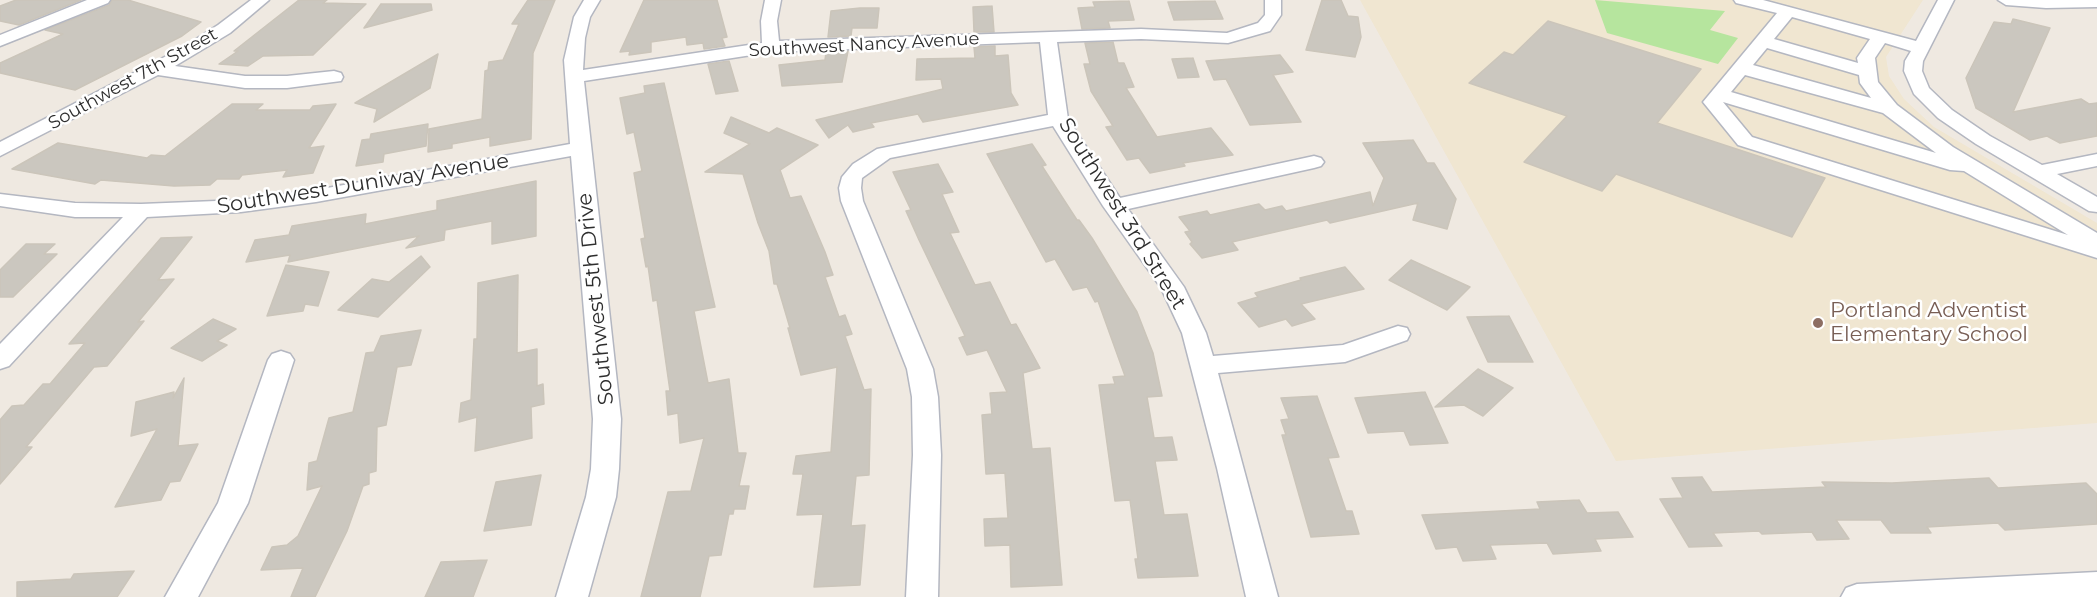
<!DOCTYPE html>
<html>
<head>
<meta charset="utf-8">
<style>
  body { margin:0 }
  canvas { display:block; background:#efe9e1 }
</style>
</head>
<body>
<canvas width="2097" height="597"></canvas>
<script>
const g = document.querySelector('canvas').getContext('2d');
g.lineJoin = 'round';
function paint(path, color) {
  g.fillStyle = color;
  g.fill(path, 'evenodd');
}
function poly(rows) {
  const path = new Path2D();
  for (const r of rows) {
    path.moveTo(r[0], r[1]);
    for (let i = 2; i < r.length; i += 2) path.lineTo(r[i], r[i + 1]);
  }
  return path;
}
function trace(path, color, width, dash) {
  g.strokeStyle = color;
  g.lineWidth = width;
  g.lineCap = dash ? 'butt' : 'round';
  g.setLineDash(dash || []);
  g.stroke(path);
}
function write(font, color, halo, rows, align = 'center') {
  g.font = font + ' Montserrat,sans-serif';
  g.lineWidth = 5;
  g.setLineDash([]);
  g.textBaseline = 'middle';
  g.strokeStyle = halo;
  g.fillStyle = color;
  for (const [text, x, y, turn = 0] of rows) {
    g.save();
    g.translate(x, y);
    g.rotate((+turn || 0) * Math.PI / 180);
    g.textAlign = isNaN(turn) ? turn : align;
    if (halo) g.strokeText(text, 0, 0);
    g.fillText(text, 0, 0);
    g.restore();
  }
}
paint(poly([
  [1360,0,1923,0,1886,57,1889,76,1904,99,1934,127,2097,223,2097,423,1616,461]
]), '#f0e6d1');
paint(poly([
  [1595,0,1725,11,1710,30,1738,38,1718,64,1607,33]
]), '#b6e59e');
const building = poly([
  [16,0,81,0,19,25,0,21,0,6,16,0],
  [112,0,128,0,201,22,182,36,75,90,0,73,0,63,63,34,45,30,109,5,112,0],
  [299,0,327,0,323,3,366,4,313,55,263,56,248,66,219,64,238,51,234,51,299,0],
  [528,0,555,0,533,53,531,139,490,146,490,137,452,144,452,148,428,152,429,129,482,119,485,71,488,70,489,62,503,60,519,24,512,24,528,0],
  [644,0,717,0,727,37,722,38,725,46,704,49,703,43,687,45,686,37,651,42,651,52,629,55,630,51,620,52,644,0],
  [1322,0,1341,0,1348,16,1358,17,1361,37,1355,57,1306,50,1322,0],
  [1129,1,1134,20,1108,21,1110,28,1082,29,1078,8,1095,7,1093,2,1129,1],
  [1215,1,1223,19,1174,20,1168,2,1215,1],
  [381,4,431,4,432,10,364,28,381,4],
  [992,6,994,32,974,32,973,7,992,6],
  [860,8,879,8,877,28,852,28,851,36,828,37,831,11,860,8],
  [2013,19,2050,28,2013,112,2081,99,2089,104,2097,103,2097,136,2060,143,2047,136,2030,140,1976,108,1966,78,1994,22,2011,24,2013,19],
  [1548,21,1701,69,1657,123,1825,178,1792,237,1616,174,1602,191,1524,162,1567,116,1469,83,1504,52,1513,55,1548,21],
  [1113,42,1118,63,1124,63,1134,87,1126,88,1157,137,1211,128,1233,155,1183,163,1185,166,1150,173,1139,158,1127,160,1106,127,1113,126,1091,91,1084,64,1090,64,1085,43,1113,42],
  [995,46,995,56,1008,55,1011,93,1018,105,923,122,918,114,871,123,874,127,853,132,848,125,829,138,816,120,943,89,941,79,916,80,917,59,975,58,974,47,995,46],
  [848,51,842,82,782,86,779,65,825,60,826,52,848,51],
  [438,54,430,88,374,122,377,109,355,103,438,54],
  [1280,55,1293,72,1273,75,1301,122,1250,125,1226,79,1214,80,1206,61,1280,55],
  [1193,58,1199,77,1178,78,1172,59,1193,58],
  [729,61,738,91,716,94,708,64,729,61],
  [664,83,715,307,694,311,708,383,729,379,738,453,746,453,739,486,749,486,745,509,734,509,733,514,729,514,721,555,709,556,700,597,641,597,668,492,691,491,704,438,680,443,678,413,668,415,666,391,670,391,657,300,653,301,648,266,646,267,641,239,645,238,634,173,642,171,634,132,627,134,620,98,645,93,644,86,664,83],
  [232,104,263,104,256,110,310,110,313,106,336,104,309,148,324,146,313,173,283,177,287,170,242,175,239,179,217,179,210,185,174,186,101,180,95,184,12,169,58,143,147,158,151,155,165,156,232,104],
  [731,117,769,133,777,128,818,145,780,170,790,198,801,196,825,252,833,275,825,277,839,317,845,315,852,334,845,336,864,390,871,389,869,475,856,476,851,526,865,525,860,585,814,587,823,514,797,515,803,474,793,474,796,456,831,452,837,367,801,375,788,328,790,328,777,284,774,284,769,251,758,223,743,174,705,172,750,144,724,133,731,117],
  [428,124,426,146,384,154,383,162,356,166,362,140,370,139,371,134,428,124],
  [1413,140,1427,163,1434,163,1456,199,1447,229,1413,220,1418,203,1330,223,1327,220,1232,242,1238,250,1202,258,1190,244,1192,242,1185,232,1190,231,1179,217,1207,211,1210,215,1259,204,1265,210,1282,206,1286,211,1370,192,1373,206,1384,178,1363,143,1413,140],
  [1032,144,1046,165,1042,166,1077,220,1079,220,1092,238,1137,312,1153,353,1162,396,1147,397,1154,438,1172,437,1177,460,1155,461,1164,515,1187,514,1198,576,1138,578,1135,559,1138,559,1130,500,1115,501,1099,385,1115,384,1113,377,1125,376,1098,301,1095,302,1087,287,1073,290,1055,259,1046,262,987,154,1032,144],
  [938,164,953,192,942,194,959,232,950,233,975,285,990,282,1011,325,1016,324,1040,368,1023,373,1032,449,1050,448,1062,585,1011,587,1010,545,985,546,984,519,1008,518,1005,473,986,474,982,415,992,414,990,393,1007,392,987,350,967,355,959,338,965,336,919,240,906,211,911,210,893,172,938,164],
  [536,181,536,236,492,244,492,221,445,230,444,240,406,248,419,236,288,262,290,255,246,262,255,240,289,235,292,226,366,214,365,224,437,210,437,201,536,181],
  [192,237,158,280,174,279,138,322,144,321,107,366,94,367,26,447,32,447,0,484,0,420,12,406,24,405,43,384,50,384,85,343,69,344,161,238,192,237],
  [26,244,55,244,44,254,57,254,13,297,0,297,0,270,26,244],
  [421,256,430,267,378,317,338,310,372,279,389,282,421,256],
  [1411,260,1470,287,1447,310,1389,280,1411,260],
  [286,265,329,272,318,306,305,304,303,311,267,316,286,265],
  [1345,267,1364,289,1301,304,1315,319,1292,326,1286,319,1259,327,1238,303,1258,297,1255,293,1301,280,1300,278,1345,267],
  [518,275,517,353,537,349,537,386,543,384,544,404,531,407,532,438,475,451,477,417,459,422,461,403,471,400,474,339,477,339,478,283,518,275],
  [1509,316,1533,362,1488,362,1467,317,1509,316],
  [213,319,236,329,217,341,227,345,202,361,171,348,213,319],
  [421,330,411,365,397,367,386,425,377,427,376,471,369,473,369,484,363,486,347,531,315,597,291,597,303,568,261,570,272,547,287,545,298,536,322,486,307,490,309,463,317,461,329,418,353,412,366,353,374,352,381,336,421,330],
  [1478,369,1513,388,1483,416,1464,405,1435,407,1478,369],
  [184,378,178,446,198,444,180,481,170,482,161,500,115,507,157,429,131,436,136,402,174,392,173,398,184,378],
  [1425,392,1448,443,1410,445,1404,431,1368,433,1355,398,1425,392],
  [1317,396,1339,457,1328,458,1346,511,1352,511,1359,534,1311,537,1282,435,1286,435,1281,420,1289,419,1281,398,1317,396],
  [541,475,531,525,484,531,496,482,541,475],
  [1702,477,1712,492,1826,487,1822,482,1892,483,1989,478,1998,488,2086,483,2097,494,2097,524,2005,530,1998,523,1927,527,1931,533,1891,533,1881,520,1836,520,1849,539,1817,540,1812,532,1762,534,1759,531,1713,533,1722,546,1689,547,1660,499,1683,498,1672,478,1702,477],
  [1579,500,1587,513,1618,512,1633,537,1595,539,1601,551,1553,554,1547,543,1490,545,1496,559,1463,561,1457,547,1436,549,1422,515,1540,509,1537,502,1579,500],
  [487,560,473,597,425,597,441,562,487,560],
  [134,571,117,597,17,597,17,582,71,579,74,574,134,571]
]);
paint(building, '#cbc7bf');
trace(building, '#cbc5ba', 1.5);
const minor = poly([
  [87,0,110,0,108,3,0,46,0,35,87,0],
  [251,0,269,0,230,33,175,66,245,76,287,76,334,71,341,73,343,77,341,81,287,88,245,88,158,75,0,156,0,142,182,48,218,25,251,0],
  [584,0,600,0,590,17,585,38,583,70,762,43,761,21,765,0,781,0,777,21,779,41,1141,29,1227,33,1258,23,1265,15,1265,0,1281,0,1281,15,1270,31,1228,43,1141,39,1057,42,1068,119,1120,198,1314,156,1321,158,1324,162,1321,166,1314,168,1128,209,1184,287,1206,333,1213,356,1343,345,1398,326,1407,328,1410,334,1407,340,1345,362,1218,373,1278,597,1246,597,1217,468,1182,333,1161,288,1103,206,1053,126,890,158,862,178,861,188,863,201,933,369,938,397,941,455,938,597,906,597,913,455,912,397,907,369,841,201,839,188,842,177,853,164,877,149,1048,115,1040,42,771,52,584,81,621,419,619,469,616,497,588,597,556,597,586,497,591,469,593,419,571,156,316,202,241,212,147,217,9,366,0,369,0,344,123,217,75,217,0,206,0,194,75,203,141,204,241,200,316,190,570,144,564,60,574,17,584,0],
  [1734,0,1763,0,1916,41,1938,0,1954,0,1923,61,1922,71,1929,88,1952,110,1990,136,2042,165,2097,154,2097,166,2057,174,2097,197,2097,212,2089,211,1976,144,1938,118,1914,94,1904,71,1905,61,1911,51,1885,43,1875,58,1878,82,1897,105,1953,147,2097,233,2097,258,1738,145,1703,102,1777,13,1736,3,1734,0],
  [1792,17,1870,39,1857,58,1858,63,1774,39,1792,17],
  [1767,48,1859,75,1860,83,1871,98,1753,65,1767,48],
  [1745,75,1883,113,1936,153,1731,92,1745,75],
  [1723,102,1950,170,1964,171,2068,235,1752,137,1723,102],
  [1998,0,2097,0,2097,7,2046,8,2006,5,1998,0],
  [281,351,290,354,294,360,248,503,198,597,165,597,218,503,268,360,272,354,281,351],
  [2097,572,2097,597,1841,597,1846,588,1857,584,2097,572]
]);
trace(minor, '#b4b7c1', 3);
paint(minor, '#fff');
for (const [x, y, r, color] of [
  [1818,323,6,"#8d6e63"]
]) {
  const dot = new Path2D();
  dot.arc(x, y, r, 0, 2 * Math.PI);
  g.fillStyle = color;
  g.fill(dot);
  trace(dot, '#fff', 2);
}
write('18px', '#2e2e2e', '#fff', [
  ["Southwest Nancy Avenue",864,45,-3],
  ["Southwest 7th Street",133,79,-29]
]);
write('21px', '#2e2e2e', '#fff', [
  ["Southwest Duniway Avenue",363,184,-9],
  ["Southwest 3rd Street",1122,214,58],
  ["Southwest 5th Drive",596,299,-96]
]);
write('21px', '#785e54', '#fff', [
  ["Portland Adventist",1830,311],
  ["Elementary School",1830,335]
], 'left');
</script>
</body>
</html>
